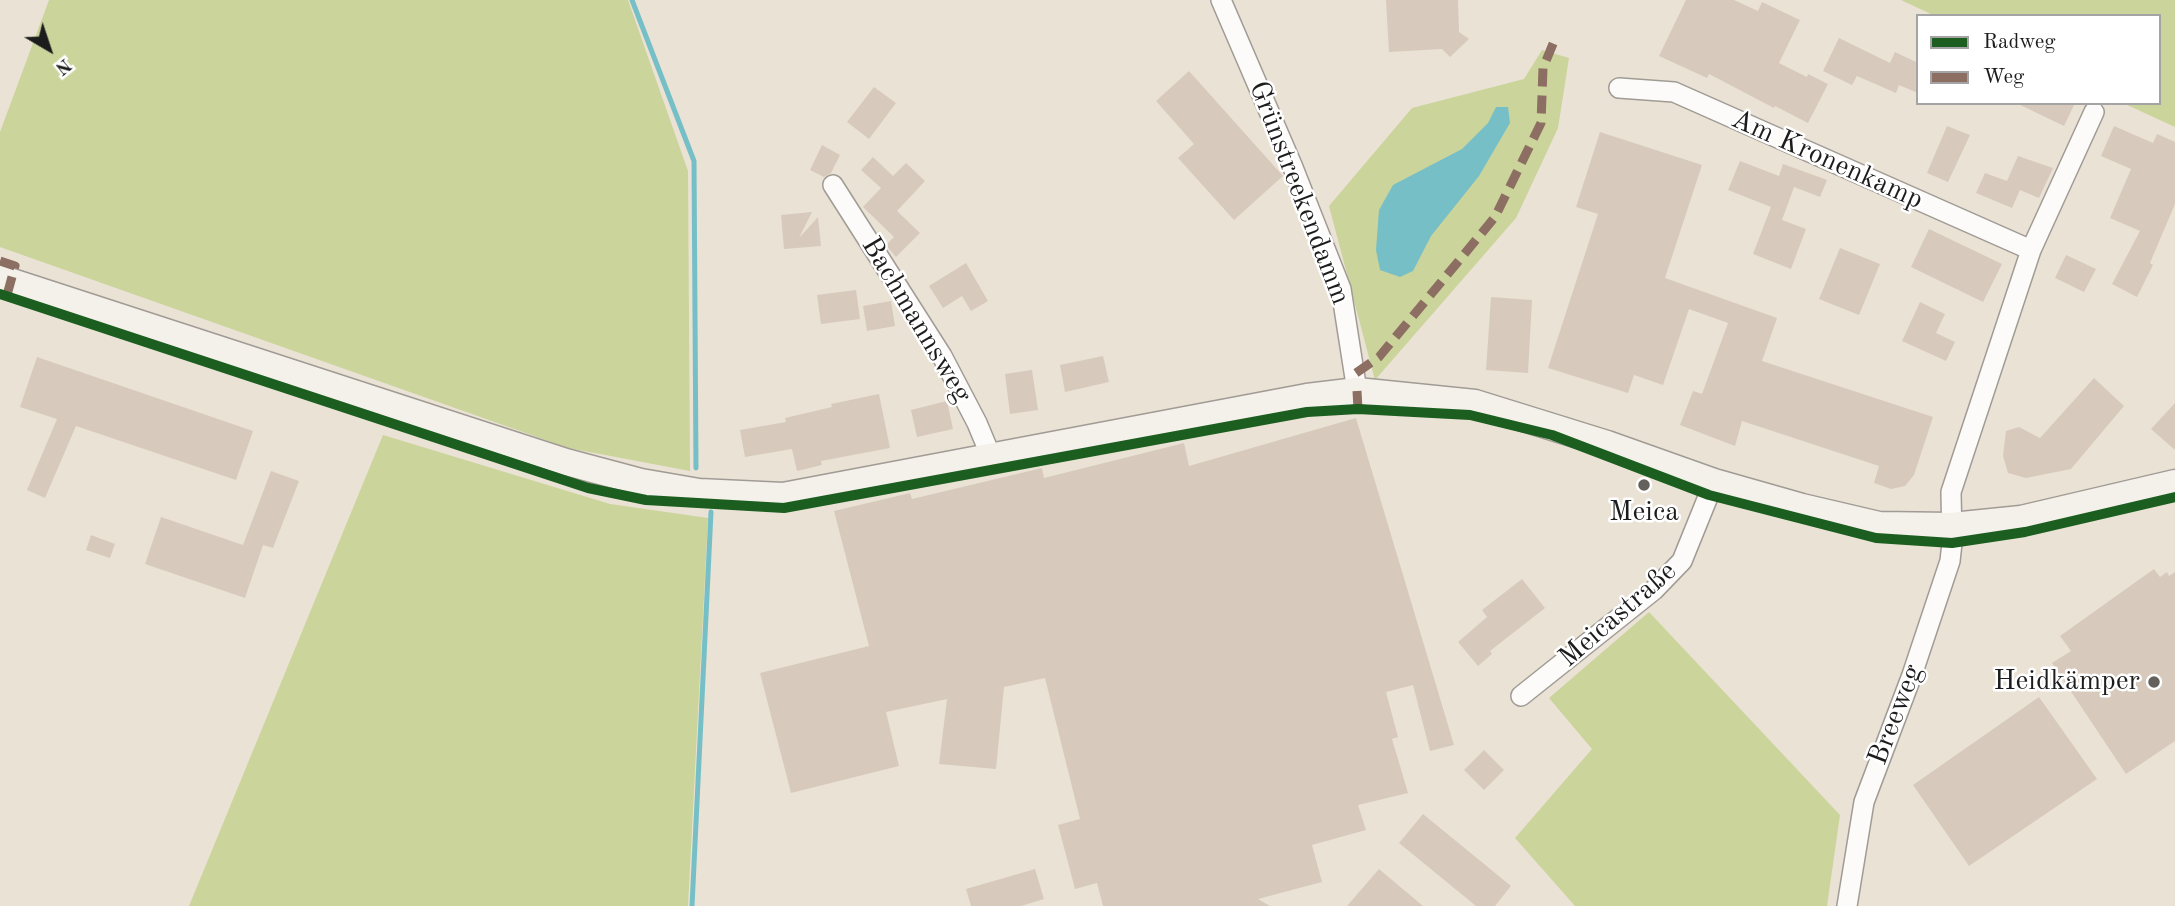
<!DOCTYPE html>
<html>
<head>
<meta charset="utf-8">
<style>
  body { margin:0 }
  #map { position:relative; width:2175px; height:906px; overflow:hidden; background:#eae2d5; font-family:"Old Standard TT",serif }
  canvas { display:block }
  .legend { position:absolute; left:1916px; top:14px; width:245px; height:91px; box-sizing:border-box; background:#fff; border:2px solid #a4a4a4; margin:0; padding:9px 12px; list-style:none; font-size:21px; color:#1c1c1c }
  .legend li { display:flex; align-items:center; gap:14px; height:35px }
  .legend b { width:35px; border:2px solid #a4a4a4 }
  .north { position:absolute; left:14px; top:14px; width:70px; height:70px; -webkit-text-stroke:5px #fff; paint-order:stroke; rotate:141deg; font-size:19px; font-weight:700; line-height:28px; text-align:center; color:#1c1c1c }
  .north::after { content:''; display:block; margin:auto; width:24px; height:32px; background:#1c1c1c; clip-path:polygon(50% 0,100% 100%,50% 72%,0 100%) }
</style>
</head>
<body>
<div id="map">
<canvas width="2175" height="906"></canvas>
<ul class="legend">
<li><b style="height:9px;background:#1b5e20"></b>Radweg</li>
<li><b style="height:9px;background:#8d6e63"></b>Weg</li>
</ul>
<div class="north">N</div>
</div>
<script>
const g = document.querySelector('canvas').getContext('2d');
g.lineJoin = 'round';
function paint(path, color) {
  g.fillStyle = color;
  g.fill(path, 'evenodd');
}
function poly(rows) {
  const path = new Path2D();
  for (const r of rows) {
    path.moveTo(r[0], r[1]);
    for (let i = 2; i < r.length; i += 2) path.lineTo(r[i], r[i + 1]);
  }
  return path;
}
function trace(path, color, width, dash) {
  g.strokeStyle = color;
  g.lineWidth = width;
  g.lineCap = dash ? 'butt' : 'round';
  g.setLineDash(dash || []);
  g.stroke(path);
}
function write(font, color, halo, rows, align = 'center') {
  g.font = font + ' "Old Standard TT",serif';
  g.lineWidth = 5;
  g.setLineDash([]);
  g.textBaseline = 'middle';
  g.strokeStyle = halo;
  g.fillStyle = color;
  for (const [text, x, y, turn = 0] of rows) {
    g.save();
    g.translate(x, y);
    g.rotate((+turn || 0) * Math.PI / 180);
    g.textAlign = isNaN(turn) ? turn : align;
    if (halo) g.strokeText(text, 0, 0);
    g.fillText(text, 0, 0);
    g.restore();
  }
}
paint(poly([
  [49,0,628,0,688,171,690,471,568,448,0,247,0,132],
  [1901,0,2175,0,2175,127,2123,103,2159,103,2159,16,1935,16],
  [1542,50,1569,58,1558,128,1516,218,1375,380,1329,206,1412,108,1524,79],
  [383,435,610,504,708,518,688,906,189,906],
  [1649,612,1840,815,1827,906,1575,906,1515,838,1592,749,1549,698]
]), '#cbd49b');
paint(poly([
  [1496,107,1508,107,1510,123,1479,176,1431,236,1413,271,1400,277,1380,270,1376,250,1379,210,1393,185,1462,149,1488,123]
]), '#76bfc7');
trace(poly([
  [632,0,694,161,696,468],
  [692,906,711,512]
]), '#76bfc7', 5);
paint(poly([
  [1386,0,1458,0,1459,32,1469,39,1450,57,1442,49,1389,52],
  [1686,0,1734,0,1758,11,1762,2,1800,20,1779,63,1807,77,1808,74,1828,84,1808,123,1775,106,1774,108,1709,74,1707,78,1659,56],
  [1839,38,1890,63,1895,52,1918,63,1918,93,1899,85,1896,93,1857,76,1852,85,1823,71],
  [1189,71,1283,176,1234,220,1178,158,1194,144,1156,101],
  [874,87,896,103,869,139,847,122],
  [2016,103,2075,103,2064,126],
  [1947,126,1970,135,1948,182,1927,173],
  [2114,126,2153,143,2157,134,2175,142,2175,204,2150,263,2153,265,2137,297,2112,284,2140,231,2110,218,2131,169,2101,156],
  [1600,132,1702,165,1665,278,1777,318,1762,361,1933,417,1914,475,1905,486,1891,489,1874,483,1879,466,1742,421,1735,446,1680,425,1693,391,1702,394,1728,323,1689,309,1663,385,1634,375,1628,393,1548,368,1598,214,1576,207],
  [822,145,840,155,831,173,824,177,810,170],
  [2018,156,2053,168,2039,198,2020,190,2012,208,1976,193,1985,173,2007,181],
  [873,157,893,176,906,163,925,181,897,211,920,233,896,257,886,245,894,237,863,207,881,188,861,170],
  [1740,161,1779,176,1783,164,1827,180,1820,197,1794,187,1782,220,1806,229,1791,269,1753,254,1771,207,1728,190],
  [812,212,799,238,818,217,821,246,784,249,781,215],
  [1929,229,2002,264,1983,302,1911,267],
  [1840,248,1880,264,1859,315,1819,299],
  [2066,255,2096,269,2084,292,2055,278],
  [966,263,988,301,971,311,962,296,943,308,929,286],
  [856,290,860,319,821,324,817,295],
  [1491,297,1532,300,1528,373,1486,370],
  [891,301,895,326,867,331,863,306],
  [1920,302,1945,314,1936,333,1955,342,1946,361,1902,341],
  [1103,356,1109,382,1065,392,1060,365],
  [37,357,253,431,236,480,76,426,45,498,27,490,57,419,20,407],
  [1032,370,1038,410,1010,414,1005,374],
  [2094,378,2124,406,2071,469,2026,478,2008,473,2003,456,2006,431,2019,427,2040,438],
  [879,394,890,448,821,461,822,465,797,471,792,449,745,457,740,430,786,422,785,418,832,407,831,404],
  [947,401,953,429,917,437,911,410],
  [2175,403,2175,450,2151,429],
  [1356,418,1454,745,1430,751,1413,685,1386,692,1398,737,1392,739,1408,793,1358,805,1366,830,1312,845,1322,882,1258,899,1270,906,1103,906,1097,883,1075,889,1058,825,1080,819,1045,678,1004,687,996,769,939,764,947,699,886,712,899,766,791,793,760,673,869,646,834,511,910,493,912,499,1042,468,1044,478,1184,443,1189,466],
  [271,471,299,481,273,548,263,545,245,598,145,564,161,517,243,545],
  [91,535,115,544,110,558,86,550],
  [2154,569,2160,577,2167,572,2169,576,2175,572,2175,741,2126,774,2052,663,2071,651,2060,636],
  [1522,579,1545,608,1490,651,1492,654,1478,666,1458,642,1487,617,1482,610],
  [2039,697,2097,779,1969,866,1913,785],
  [1484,750,1504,770,1484,790,1464,770],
  [1423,814,1511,886,1495,906,1476,906,1399,843],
  [1035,869,1044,899,1021,906,971,906,966,889],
  [1379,869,1423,906,1347,906]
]), '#d7cabc');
const street = poly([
  [1221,0,1292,165,1341,289,1357,391],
  [1619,88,1674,92,2031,250],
  [833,185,942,356,977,423,987,447,988,459],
  [1521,696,1654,590,1682,561,1714,482],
  [1847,906,1864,802,1912,675,1950,561,1952,543,1951,492,2031,250,2094,112]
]);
const secondary = poly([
  [0,278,566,462,641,482,699,492,783,496,1307,397,1357,391,1475,403,1607,444,1714,482,1802,507,1879,525,1952,526,2021,519,2175,483]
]);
trace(street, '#a09b94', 22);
trace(secondary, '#a09b94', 29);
trace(street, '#fcfbf9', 19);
trace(secondary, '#f4f0ea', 26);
trace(poly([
  [0,261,15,266,7,295],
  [1356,373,1379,357,1495,217,1541,123,1543,68,1555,39],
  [1357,391,1358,409]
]), '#8d6e63', 9, [18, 9]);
trace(poly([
  [0,294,588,488,646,500,784,508,1307,412,1358,409,1470,415,1552,435,1709,495,1876,538,1952,543,2025,532,2175,497]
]), '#1b5e20', 10);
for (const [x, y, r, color] of [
  [1644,485,7,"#64615d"],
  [2154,682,7,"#64615d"]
]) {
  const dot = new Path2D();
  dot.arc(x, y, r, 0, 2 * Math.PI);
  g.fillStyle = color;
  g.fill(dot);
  trace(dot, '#fff', 2.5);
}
write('28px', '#1c1c1c', '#fff', [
  ["Am Kronenkamp",1827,160,24],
  ["Grünstreekendamm",1299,193,69],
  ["Bachmannsweg",916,320,59],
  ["Meicastraße",1618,615,-41],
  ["Breeweg",1896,715,-69]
]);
write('28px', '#1c1c1c', '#fff', [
  ["Meica",1644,513],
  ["Heidkämper",2140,682,"right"]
]);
</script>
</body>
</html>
